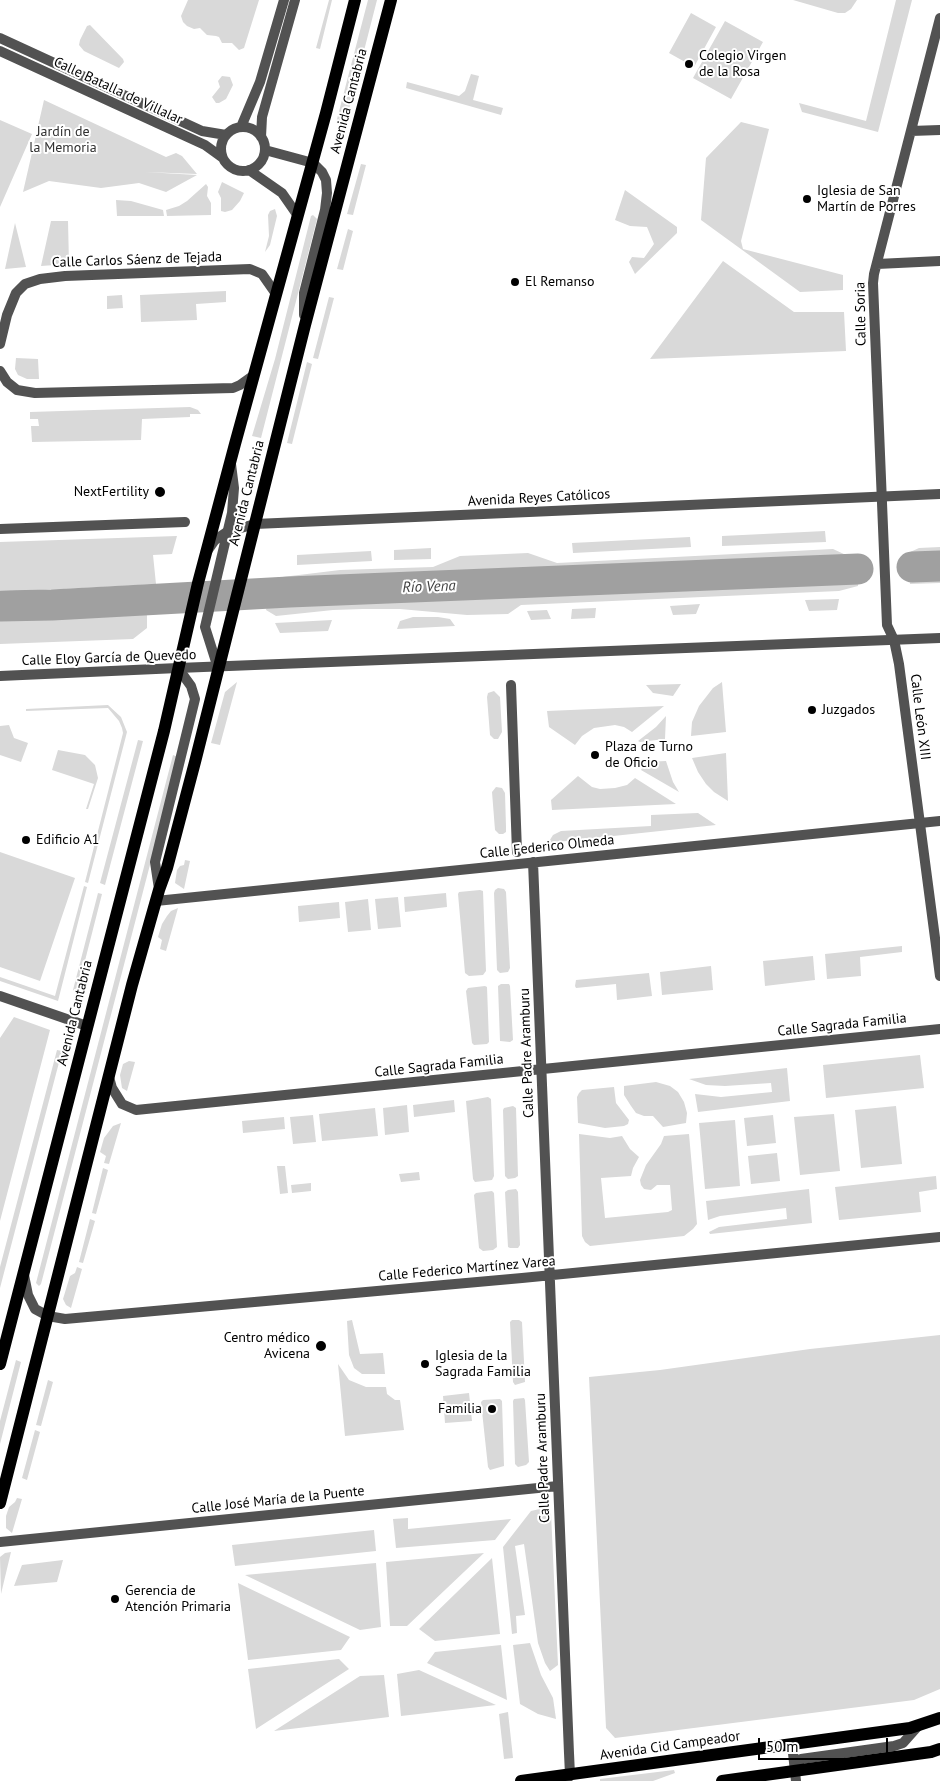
<!DOCTYPE html>
<html>
<head>
<meta charset="utf-8">
<style>
  body { margin:0 }
  #map { position:relative; width:940px; height:1781px; overflow:hidden; background:#fff; font-family:"PT Sans",sans-serif }
  canvas { display:block }
  .scale { position:absolute; left:758px; top:1738px; width:130px; height:22px; box-sizing:border-box; border:2px solid #000; border-top:0; padding-left:6px; font-size:15px; line-height:18px; white-space:nowrap; color:#000; -webkit-text-stroke:4px #fff; paint-order:stroke }
</style>
</head>
<body>
<div id="map">
<canvas width="940" height="1781"></canvas>
<div class="scale">50 m</div>
</div>
<script>
const g = document.querySelector('canvas').getContext('2d');
g.lineJoin = 'round';
function paint(path, color) {
  g.fillStyle = color;
  g.fill(path, 'evenodd');
}
function poly(rows) {
  const path = new Path2D();
  for (const r of rows) {
    if (r.length === 3) {
      path.moveTo(r[0] + r[2], r[1]);
      path.arc(r[0], r[1], r[2], 0, 2 * Math.PI);
      continue;
    }
    path.moveTo(r[0], r[1]);
    for (let i = 2; i < r.length; i += 2) path.lineTo(r[i], r[i + 1]);
  }
  return path;
}
function trace(path, color, width, dash) {
  g.strokeStyle = color;
  g.lineWidth = width;
  g.lineCap = dash ? 'butt' : 'round';
  g.setLineDash(dash || []);
  g.stroke(path);
}
function write(font, color, halo, rows, align = 'center') {
  g.font = font + ' "PT Sans",sans-serif';
  g.lineWidth = 4;
  g.setLineDash([]);
  g.textBaseline = 'middle';
  g.strokeStyle = halo;
  g.fillStyle = color;
  for (const [text, x, y, turn = 0] of rows) {
    g.save();
    g.translate(x, y);
    g.rotate((+turn || 0) * Math.PI / 180);
    g.textAlign = isNaN(turn) ? turn : align;
    if (halo) g.strokeText(text, 0, 0);
    g.fillText(text, 0, 0);
    g.restore();
  }
}
paint(poly([
  [188,0,259,0,244,48,239,50,232,43,222,43,219,37,216,36,207,35,200,28,194,29,187,26,183,22,181,16],
  [329,0,332,0,320,49,316,48],
  [368,0,377,0,345,125,336,123],
  [793,0,857,0,851,9,845,13,838,13],
  [896,0,912,0,878,132,802,112,799,103,866,121],
  [691,13,716,27,694,67,669,53],
  [725,21,763,42,731,99,693,78],
  [90,25,123,59,124,62,119,68,84,51,79,45,80,40,87,26],
  [471,74,479,76,473,100,503,108,501,115,406,88,407,82,459,96,465,91],
  [222,76,230,77,233,85,226,99,219,103,216,103,212,97,220,87,218,81],
  [44,100,166,157,176,153,182,156,197,174,145,172,197,175,166,192,139,183,101,188,49,181,23,192],
  [0,120,32,134,0,207],
  [741,122,769,129,741,241,743,249,843,275,843,290,800,292,701,220,706,158],
  [361,164,366,165,353,215,347,214],
  [222,182,244,193,240,201,232,210,225,212,221,211,221,198,218,192],
  [206,184,208,187,207,196,211,203,211,215,167,216,166,210,179,206,187,201],
  [625,190,677,227,677,233,635,274,629,262,632,257,644,258,654,244,647,227,630,226,615,220],
  [116,200,131,201,163,210,164,216,117,216],
  [275,209,277,216,270,245,265,252,269,236,268,215,270,211],
  [313,215,317,219,261,438,252,436,275,359,311,216],
  [51,221,68,221,69,264,41,266],
  [15,223,26,267,5,269],
  [348,229,353,231,343,270,337,269],
  [723,261,794,312,844,312,846,351,650,359],
  [226,291,226,302,196,304,197,320,141,322,140,295],
  [122,295,123,308,107,309,107,296],
  [329,297,334,298,318,359,313,358],
  [16,358,38,359,39,379,27,379,18,375,15,369],
  [307,362,312,364,292,444,287,443],
  [190,407,198,410,201,414,190,414,190,417,142,419,141,440,32,442,31,426,39,426,38,419,30,419,30,412],
  [825,531,826,542,722,546,722,536],
  [177,536,172,554,153,555,156,584,26,591,0,590,0,542],
  [690,537,691,547,573,553,572,543],
  [940,547,940,583,910,584,908,553,919,548],
  [431,548,431,559,394,560,394,550],
  [833,549,846,555,857,554,858,586,839,591,521,605,508,614,467,615,400,609,363,609,333,610,276,616,266,610,274,578,340,570,433,567,460,556,528,553,557,563],
  [371,551,372,561,297,565,297,555],
  [839,599,837,610,809,611,805,600],
  [700,604,696,614,673,615,670,606],
  [160,606,158,614,147,615,147,628,133,639,0,644,0,612],
  [596,608,595,618,571,619,572,609],
  [547,610,551,619,531,620,527,611],
  [413,617,438,617,450,619,455,626,397,629,400,621],
  [332,620,328,631,280,633,275,623],
  [237,682,220,745,211,743,225,692],
  [722,682,726,732,691,736,692,722,699,706,713,688],
  [681,684,673,696,653,693,646,685],
  [494,691,500,697,502,732,498,739,494,739,490,735,487,697,488,693],
  [108,705,121,717,127,732,88,883,85,882,123,733,122,728,119,721,108,708,26,711,26,709],
  [664,706,632,732,624,727,615,725,594,728,582,736,575,745,549,727,547,711],
  [666,716,665,739,640,742,638,741,656,727],
  [9,725,14,738,28,743,21,762,0,755,0,726],
  [138,740,143,741,105,885,100,883],
  [58,750,85,755,95,765,98,778,88,809,86,809,94,784,52,770],
  [726,753,728,801,714,792,706,784,698,772,692,758],
  [173,755,178,757,41,1284,39,1286,36,1283],
  [666,761,673,782,679,792,641,770,645,762],
  [578,776,592,787,600,789,615,788,627,785,635,778,676,804,552,810,551,800],
  [496,787,502,788,505,793,506,827,506,832,503,834,499,834,495,830,492,792],
  [698,813,716,825,548,843,553,835,561,831,651,826,651,815],
  [0,852,75,878,40,981,0,967],
  [185,860,190,861,184,889,175,883,177,870,180,866,184,865],
  [84,886,87,887,58,1001,0,981,0,977,55,996],
  [498,888,504,889,506,892,510,968,508,972,500,973,497,970,494,893,495,890],
  [480,890,483,891,486,971,483,975,469,976,465,973,458,894,459,892],
  [98,893,102,894,77,992,73,990],
  [446,893,447,907,405,912,404,897],
  [398,897,401,927,378,929,375,899],
  [368,899,371,930,348,932,345,902],
  [339,902,340,918,299,922,298,906],
  [178,908,166,951,160,949,162,940,158,937,162,924,167,916,171,911],
  [902,946,902,952,860,957,861,976,827,979,825,954],
  [813,956,815,980,765,986,763,961],
  [711,966,713,990,662,995,660,972],
  [649,973,652,996,617,1000,616,984,576,988,575,986,576,980],
  [501,984,509,984,510,986,513,1040,510,1042,500,1041,498,986],
  [485,986,487,987,489,1042,487,1044,474,1045,472,1043,466,991,468,988],
  [14,1017,50,1030,0,1221,0,1038],
  [57,1050,62,1051,0,1288,0,1267],
  [920,1055,924,1088,826,1098,823,1065],
  [129,1061,135,1062,127,1091,122,1088,120,1075,123,1064],
  [787,1068,790,1101,698,1112,695,1094,721,1097,772,1092,771,1083,725,1086,706,1085,689,1079],
  [656,1082,670,1086,678,1092,684,1102,687,1113,686,1123,663,1127,653,1116,644,1116,636,1113,631,1106,624,1095,624,1086],
  [614,1087,616,1103,629,1120,628,1124,624,1126,605,1128,578,1123,577,1097,579,1093,582,1090],
  [488,1097,491,1099,494,1176,492,1180,475,1182,473,1179,466,1101],
  [454,1100,455,1112,414,1117,413,1105],
  [407,1105,409,1132,385,1135,383,1108],
  [513,1106,516,1108,518,1176,515,1178,508,1179,505,1176,503,1110,504,1108],
  [896,1106,902,1164,861,1168,855,1110],
  [375,1108,378,1136,322,1141,319,1114],
  [834,1114,840,1171,800,1175,794,1117],
  [313,1115,316,1142,293,1144,290,1117],
  [773,1115,776,1143,747,1146,744,1118],
  [284,1117,285,1129,243,1133,242,1121],
  [735,1120,740,1186,705,1189,699,1123],
  [121,1123,109,1164,104,1163,106,1156,100,1152,104,1138,113,1126],
  [579,1134,610,1138,622,1136,630,1149,639,1157,633,1168,631,1176,601,1178,605,1218,668,1212,672,1210,670,1185,657,1185,651,1190,644,1189,641,1185,640,1180,646,1165,661,1144,664,1136,689,1134,697,1224,693,1229,684,1236,590,1246,585,1242,582,1236],
  [777,1153,780,1181,751,1184,748,1156],
  [285,1166,288,1193,280,1194,277,1166],
  [103,1168,108,1170,96,1214,92,1213],
  [419,1172,420,1180,401,1182,399,1174],
  [936,1176,937,1189,919,1192,921,1212,839,1220,835,1187],
  [311,1183,311,1191,292,1193,291,1185],
  [516,1189,518,1192,520,1245,518,1248,510,1248,508,1247,505,1192,508,1190],
  [809,1189,812,1223,710,1234,709,1232,719,1227,787,1219,786,1208,720,1216,708,1220,706,1201],
  [492,1191,494,1193,497,1247,493,1250,483,1251,479,1248,474,1195,476,1193],
  [90,1219,95,1221,83,1263,79,1262],
  [77,1267,82,1269,71,1308,66,1305,63,1299,70,1276,75,1273],
  [352,1320,360,1354,383,1353,385,1374,362,1374,354,1368,349,1355,347,1321],
  [512,1320,519,1320,522,1322,525,1382,515,1385,513,1382,510,1322],
  [940,1335,940,1689,914,1700,615,1738,606,1728,589,1377,660,1370,810,1349],
  [16,1360,21,1362,0,1444,0,1421],
  [338,1364,349,1380,366,1387,386,1387,387,1394,395,1400,400,1400,404,1430,345,1436],
  [48,1380,53,1382,41,1426,36,1425],
  [469,1393,472,1421,445,1423,443,1396],
  [524,1398,525,1400,529,1462,526,1465,518,1467,515,1464,513,1401,514,1399],
  [500,1399,502,1401,504,1466,490,1470,488,1467,481,1402,483,1400],
  [35,1430,40,1432,27,1480,22,1478],
  [17,1498,22,1499,12,1533,6,1528,6,1516,9,1507,15,1502],
  [544,1508,551,1513,558,1665,550,1671,545,1663,538,1643,524,1544,515,1546,525,1615,516,1616,517,1633,512,1634,503,1547,531,1511],
  [408,1518,408,1529,511,1519,495,1540,396,1548,393,1519],
  [374,1530,376,1551,235,1566,232,1545],
  [11,1552,1,1594,0,1557,5,1553],
  [484,1553,407,1626,390,1626,386,1562],
  [492,1558,500,1634,435,1641,419,1629],
  [63,1560,57,1582,14,1586,22,1565],
  [376,1563,381,1627,360,1630,245,1575],
  [238,1583,350,1637,341,1650,248,1660],
  [530,1643,541,1675,553,1698,556,1719,538,1714,520,1704,513,1645],
  [501,1645,507,1700,427,1663,435,1652],
  [339,1659,349,1669,256,1729,248,1669],
  [419,1670,496,1705,401,1716,397,1674],
  [384,1675,389,1717,274,1731,360,1676],
  [508,1712,513,1758,504,1759,499,1714],
  [674,1770,675,1773,653,1781,600,1781,600,1779]
]), '#d9d9d9');
trace(poly([
  [912,567,940,566],
  [0,606,52,605,289,592,858,569]
]), '#a0a0a0', 31);
trace(poly([
  [0,529,185,522],
  [511,685,517,852]
]), '#525252', 10);
trace(poly([
  [940,18,874,274,873,283,887,625,894,640,899,664,940,976],
  [0,38,202,131,226,135],
  [0,51,205,145,223,158],
  [241,127,260,82,284,0],
  [243,149,22],
  [911,131,940,130],
  [261,137,262,117,295,0],
  [265,150,313,163,322,172,326,180,327,193,325,210,304,293,304,315],
  [249,170,282,193,298,216],
  [877,264,940,261],
  [0,344,7,315,16,293,25,284,40,279,65,276,250,269,262,274,276,294],
  [0,371,7,382,17,390,35,393,233,388,240,385,254,375],
  [218,668,205,627,232,513,234,488,231,464],
  [0,676,178,668,191,686,195,699,155,862,159,889],
  [533,862,569,1753,570,1775,567,1780],
  [156,901,940,821],
  [0,996,87,1026],
  [109,1077,112,1088,122,1104,136,1110,940,1029],
  [24,1275,28,1295,35,1309,48,1316,65,1319,522,1278,940,1237],
  [0,1542,558,1486],
  [792,1744,796,1781],
  [794,1771,801,1759,894,1746,903,1743,919,1725]
]), '#525252', 10);
trace(poly([
  [208,550,215,540,227,532,255,524,940,494],
  [178,668,940,638]
]), '#525252', 10);
trace(poly([
  [0,1364,164,731,198,583,235,444,326,113,355,0],
  [0,1503,132,985,159,890,167,868,195,762,305,325,391,0],
  [521,1781,910,1728,940,1718],
  [722,1781,931,1752,940,1749]
]), '#000', 12);
for (const [x, y, r, color] of [
  [689,64,5,"#000"],
  [807,199,5,"#000"],
  [515,282,5,"#000"],
  [160,492,6,"#000"],
  [812,710,5,"#000"],
  [595,755,5,"#000"],
  [26,840,5,"#000"],
  [321,1346,6,"#000"],
  [425,1364,5,"#000"],
  [492,1409,5,"#000"],
  [115,1599,5,"#000"]
]) {
  const dot = new Path2D();
  dot.arc(x, y, r, 0, 2 * Math.PI);
  g.fillStyle = color;
  g.fill(dot);
  trace(dot, '#fff', 2);
}
write('14px', '#000', '#fff', [
  ["Colegio Virgen",699,56],
  ["de la Rosa",699,72],
  ["Iglesia de San",817,191],
  ["Martín de Porres",817,207],
  ["El Remanso",525,282],
  ["NextFertility",149,492,"right"],
  ["Juzgados",822,710],
  ["Plaza de Turno",605,747],
  ["de Oficio",605,763],
  ["Edificio A1",36,840],
  ["Centro médico",310,1338,"right"],
  ["Avicena",310,1354,"right"],
  ["Iglesia de la",435,1356],
  ["Sagrada Familia",435,1372],
  ["Familia",482,1409,"right"],
  ["Gerencia de",125,1591],
  ["Atención Primaria",125,1607]
], 'left');
write('14px', '#000', '#fff', [
  ["Calle Batalla de Villalar",118,91,25],
  ["Avenida Cantabria",349,101,-75],
  ["Calle Carlos Sáenz de Tejada",137,260,-2],
  ["Calle Soria",861,314,-91],
  ["Avenida Cantabria",247,493,-76],
  ["Avenida Reyes Católicos",539,498,-3],
  ["Calle Eloy García de Quevedo",109,658,-2],
  ["Calle León XIII",920,717,83],
  ["Calle Federico Olmeda",547,847,-6],
  ["Avenida Cantabria",75,1013,-76],
  ["Calle Sagrada Familia",842,1025,-6],
  ["Calle Padre Aramburu",527,1053,-92],
  ["Calle Sagrada Familia",439,1066,-6],
  ["Calle Federico Martínez Varea",467,1269,-5],
  ["Calle Padre Aramburu",543,1458,-92],
  ["Calle José María de la Puente",278,1500,-6],
  ["Avenida Cid Campeador",670,1746,-8]
]);
write('14px', '#303030', '#fff', [
  ["Jardín de",63,132],
  ["la Memoria",63,148]
]);
write('italic 15px', '#414141', '#fff', [
  ["Río Vena",429,587,-2]
]);
</script>
</body>
</html>
